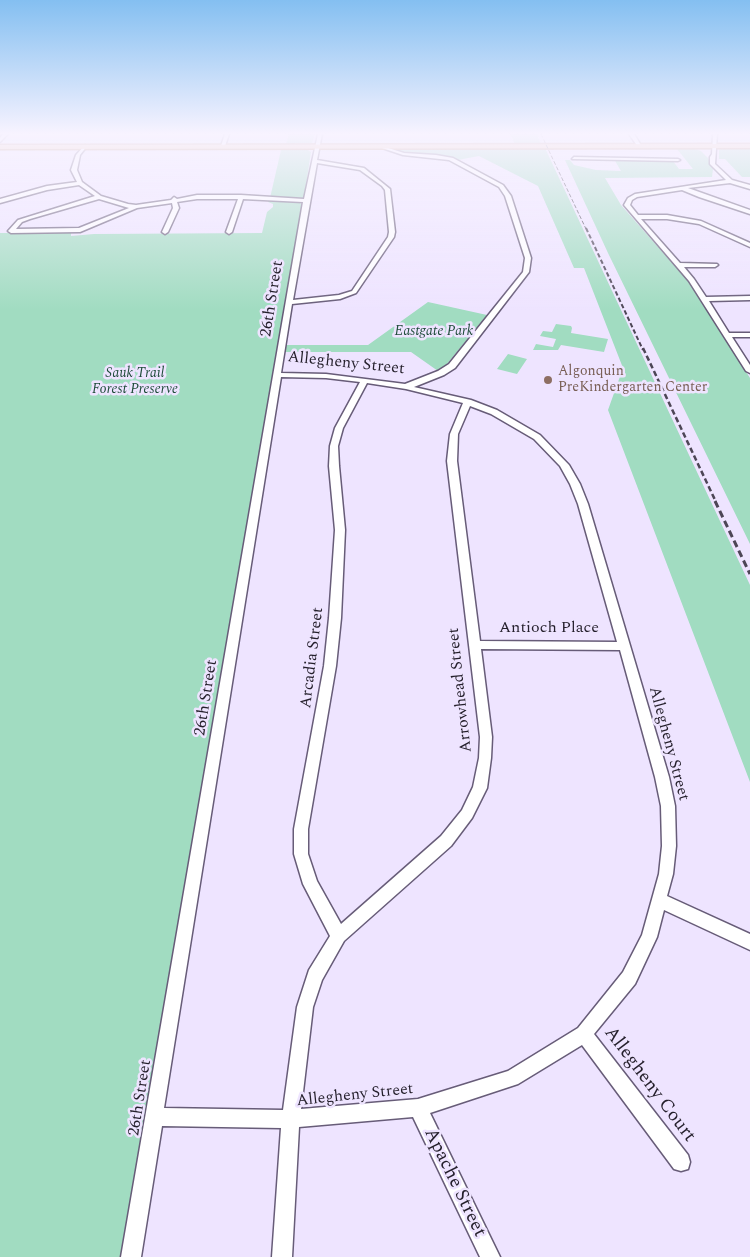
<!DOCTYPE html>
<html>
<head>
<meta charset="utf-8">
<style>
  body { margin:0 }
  canvas { display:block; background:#eee4ff }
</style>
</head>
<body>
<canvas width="750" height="1257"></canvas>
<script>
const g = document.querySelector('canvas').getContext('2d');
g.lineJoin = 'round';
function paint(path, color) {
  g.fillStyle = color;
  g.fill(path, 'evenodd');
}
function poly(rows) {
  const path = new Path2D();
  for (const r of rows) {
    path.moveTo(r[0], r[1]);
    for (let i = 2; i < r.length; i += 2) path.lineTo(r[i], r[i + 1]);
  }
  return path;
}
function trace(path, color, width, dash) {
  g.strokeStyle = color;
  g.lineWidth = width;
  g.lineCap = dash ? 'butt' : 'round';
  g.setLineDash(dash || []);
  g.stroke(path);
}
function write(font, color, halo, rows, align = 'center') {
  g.font = font + ' Spectral,serif';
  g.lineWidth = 5;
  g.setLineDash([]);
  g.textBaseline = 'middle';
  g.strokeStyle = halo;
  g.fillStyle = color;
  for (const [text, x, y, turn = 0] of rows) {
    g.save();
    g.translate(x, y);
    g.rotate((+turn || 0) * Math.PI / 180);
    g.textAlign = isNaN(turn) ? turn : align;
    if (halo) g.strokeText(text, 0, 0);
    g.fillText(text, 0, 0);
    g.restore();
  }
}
paint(poly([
  [289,134,315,134,312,143,286,144],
  [537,134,541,144,515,144,510,134],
  [750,147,750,177,736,177,742,177,725,159,719,159,719,150,722,148],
  [402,148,545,148,750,585,750,782,608,410,623,368,584,268,574,268,538,186,479,156,458,160,443,156,409,154,401,152,399,150],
  [306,149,311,152,304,198,270,198,281,150],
  [677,149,695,149,701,151,708,158,713,169,712,177,605,178,621,205,688,281,750,378,750,544,608,253,565,160,570,160,574,165,596,170,621,171,614,159,673,161,679,169,693,169],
  [269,200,299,202,303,206,121,1257,0,1257,0,233,71,233,71,236,94,234,262,233,267,212,273,207,273,204,268,202],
  [428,302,487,315,447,364,438,371,411,352,285,352,286,345,368,345],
  [556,324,571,326,572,328,571,333,608,339,604,352,561,345,558,350,533,350,536,344,553,347,556,339,540,336,543,331,552,332],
  [508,354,527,359,517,374,497,369]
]), '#a1dcc1');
const minor = poly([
  [3,134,8,134,0,142,0,138,3,134],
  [225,134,229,134,225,146,223,147,221,146,225,134],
  [318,134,322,134,317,160,364,168,390,189,395,232,394,237,356,293,340,299,292,304,281,373,326,374,405,384,438,371,449,364,523,272,525,258,505,196,499,187,449,160,403,155,379,147,379,145,404,153,436,155,453,158,503,185,511,196,531,258,529,272,455,368,444,375,414,387,471,400,497,410,540,435,569,465,580,484,588,504,669,777,675,806,676,846,673,874,667,896,750,934,750,950,664,910,657,937,635,984,594,1034,688,1155,690,1162,688,1169,681,1171,674,1169,582,1045,518,1084,430,1113,500,1257,480,1257,413,1117,299,1127,292,1257,272,1257,281,1128,162,1126,141,1257,121,1257,303,202,243,199,232,232,229,234,226,232,238,199,197,199,177,202,179,208,168,232,165,234,162,232,173,208,172,203,137,208,80,232,11,233,8,231,18,220,95,196,79,185,47,190,0,203,0,199,47,186,77,182,71,170,76,155,85,145,87,146,80,155,77,170,82,182,101,196,128,204,136,205,171,200,174,197,177,199,197,195,241,195,304,199,318,134],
  [317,163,360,170,382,186,385,190,389,232,388,237,352,291,339,295,293,300,317,163],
  [99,199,129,208,79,228,16,229,22,222,30,219,99,199],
  [281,377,326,378,360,382,335,428,330,446,329,466,335,530,329,618,324,666,294,829,294,854,303,884,330,936,309,970,297,1007,283,1110,164,1108,281,377],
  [367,383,406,389,463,403,450,434,447,461,480,737,479,758,473,787,462,810,441,836,341,924,317,881,308,854,308,829,336,666,341,618,345,530,339,466,338,446,343,428,367,383],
  [470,406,491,414,534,439,560,466,570,484,578,504,617,642,480,641,457,461,458,434,470,406],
  [481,649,620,650,655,777,661,806,662,846,659,874,642,935,623,972,578,1028,508,1071,418,1099,301,1109,313,1007,322,980,344,941,451,846,472,818,487,788,491,758,492,737,481,649],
  [629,134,634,134,642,147,638,147,629,134],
  [713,134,717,134,715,164,732,180,750,185,750,189,730,183,688,188,750,210,750,214,699,197,682,190,637,197,632,200,630,205,638,215,667,215,701,221,750,243,750,247,699,224,667,219,641,219,680,263,717,264,718,265,715,267,684,267,694,279,706,297,750,296,750,300,709,301,729,333,750,333,750,337,732,337,750,365,750,373,746,371,689,281,624,205,628,198,635,194,726,180,710,164,710,157,712,154,713,134],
  [574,157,678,159,680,160,678,161,572,159,574,157]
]);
const major = poly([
  [750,144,750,148,0,149,0,145,750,144]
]);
trace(minor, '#675c78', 3);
trace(major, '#a86e40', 3);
paint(minor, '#fff');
paint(major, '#f5c194');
trace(poly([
  [541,134,586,229]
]), '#4d4656', 1, [4, 2]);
trace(poly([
  [586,228,643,350]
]), '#4d4656', 2, [4.5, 2.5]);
trace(poly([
  [643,348,716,502]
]), '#4d4656', 2.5, [5.5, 3]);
trace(poly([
  [715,501,750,574]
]), '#4d4656', 3, [7, 4]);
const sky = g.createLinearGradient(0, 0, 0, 310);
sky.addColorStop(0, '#84bff1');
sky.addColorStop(0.43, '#f7f3ff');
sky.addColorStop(1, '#f7f3ff00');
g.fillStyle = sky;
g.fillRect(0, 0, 750, 310);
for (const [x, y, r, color] of [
  [548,380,5,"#8d6e63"]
]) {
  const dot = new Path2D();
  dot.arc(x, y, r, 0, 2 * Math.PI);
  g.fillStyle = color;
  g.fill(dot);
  trace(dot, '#eee4ff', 2);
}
write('italic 14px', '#1f4c3a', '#eee4ff', [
  ["Eastgate Park",434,332],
  ["Sauk Trail",135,374],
  ["Forest Preserve",135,390]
]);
write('14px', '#785e54', '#eee4ff', [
  ["Algonquin",558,372],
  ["PreKindergarten Center",558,388]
], 'left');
write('16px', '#241f2b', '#eee4ff', [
  ["26th Street",273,299,-81],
  ["Allegheny Street",346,364,6],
  ["Antioch Place",549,629],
  ["Arcadia Street",313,658,-83],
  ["Arrowhead Street",461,690,-96],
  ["26th Street",207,698,-81],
  ["Allegheny Street",668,744,75],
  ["Allegheny Street",355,1096,-6],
  ["26th Street",141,1098,-81]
]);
write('19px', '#241f2b', '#eee4ff', [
  ["Allegheny Court",649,1085,53],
  ["Apache Street",454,1183,64]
]);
</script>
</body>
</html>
